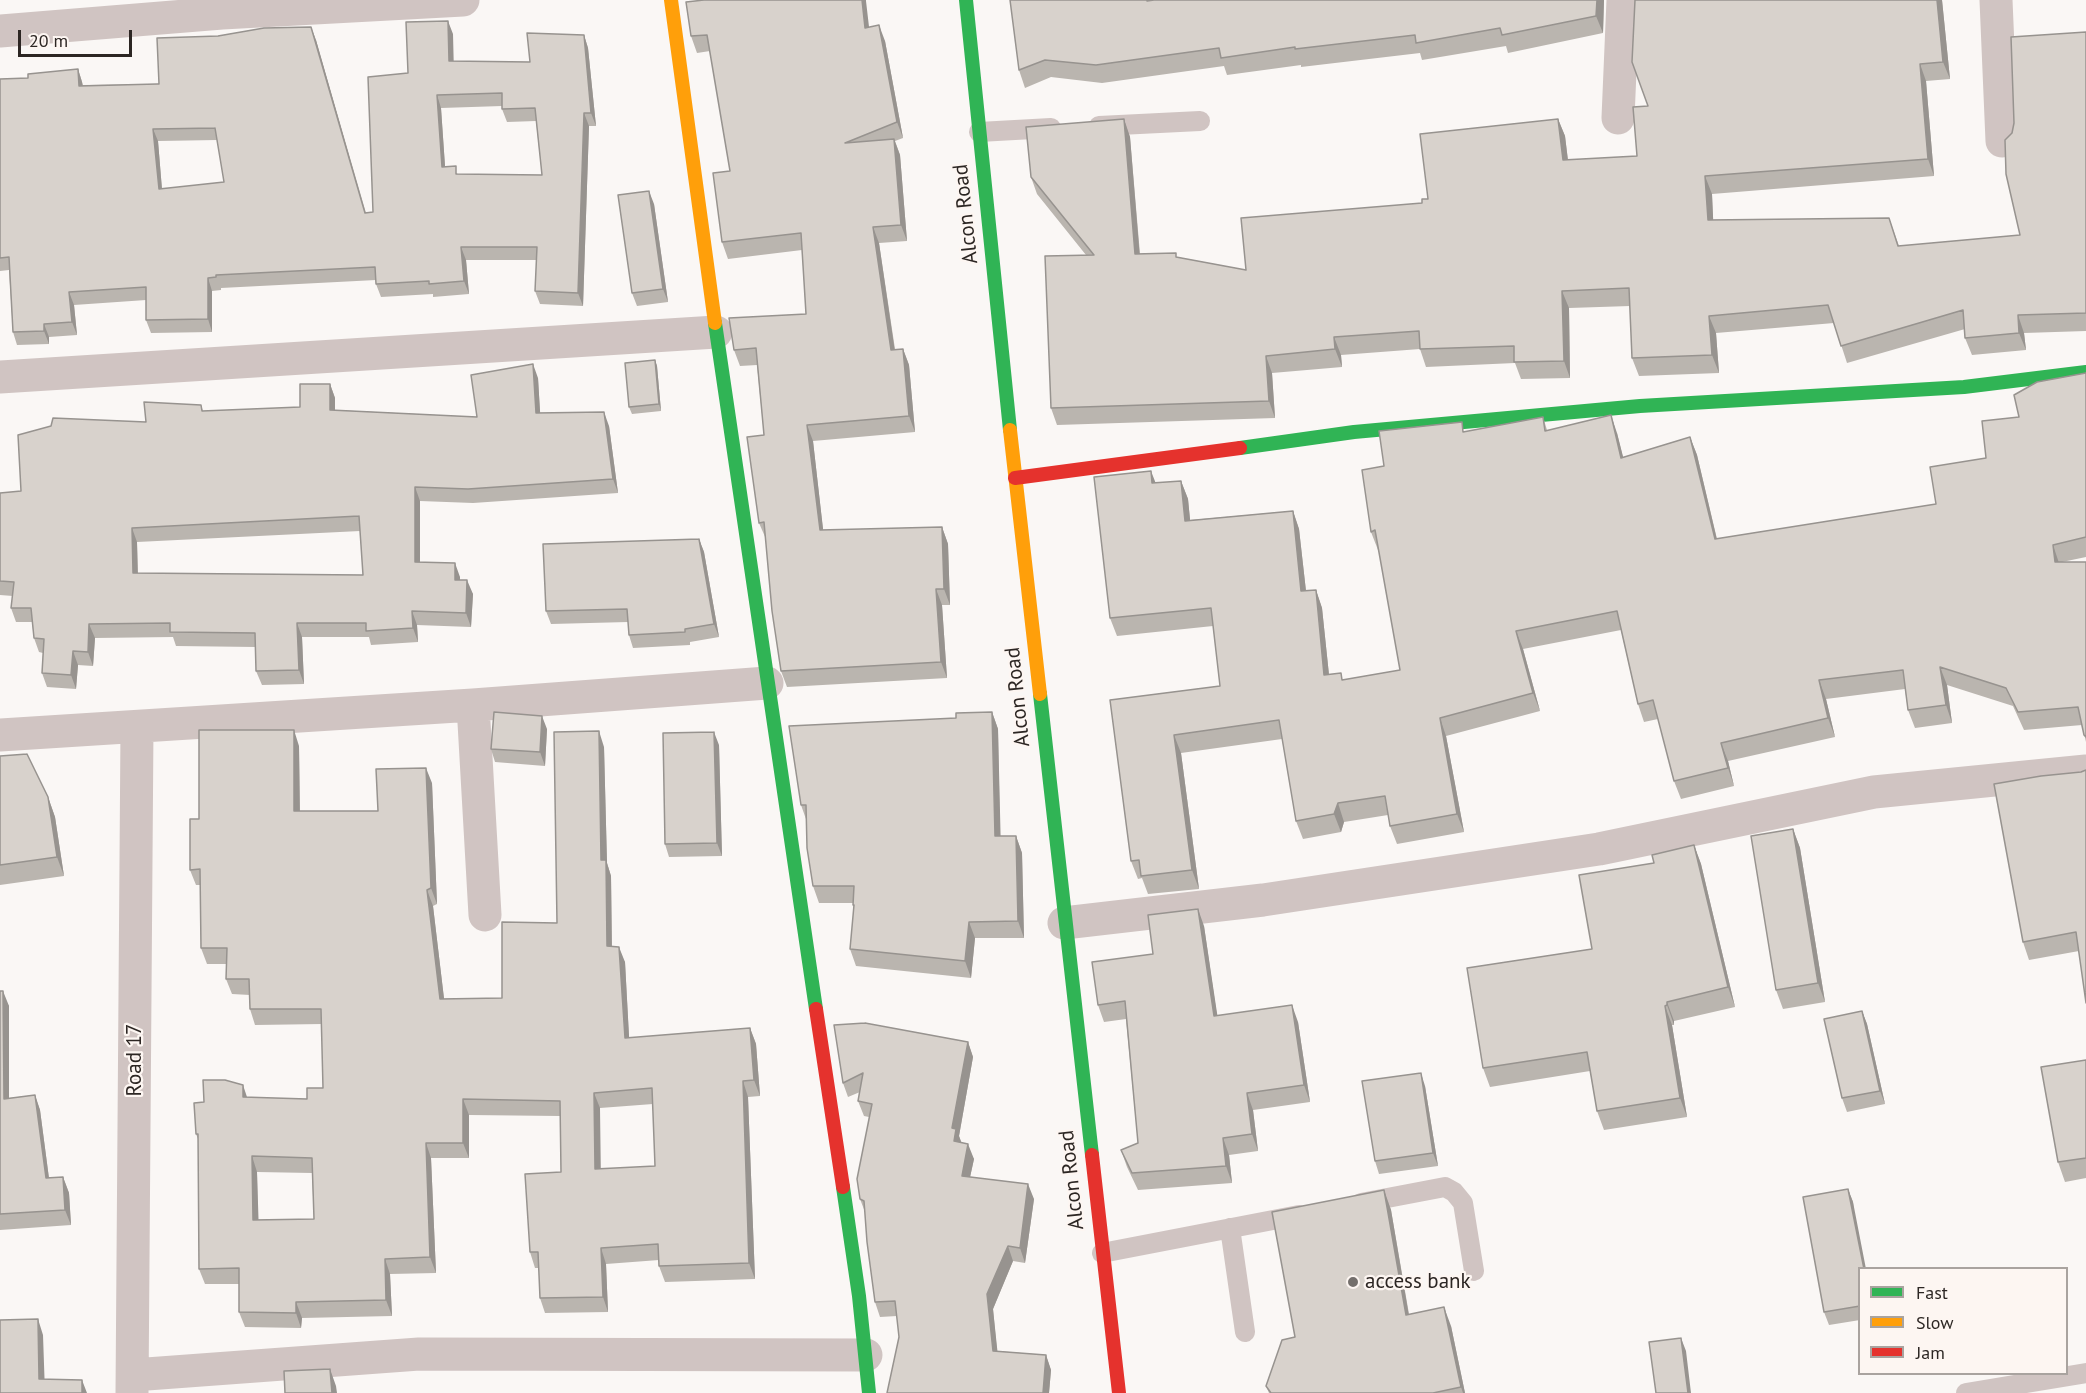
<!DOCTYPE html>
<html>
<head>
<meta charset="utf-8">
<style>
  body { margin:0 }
  #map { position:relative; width:2086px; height:1393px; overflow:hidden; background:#faf7f5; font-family:"PT Sans",sans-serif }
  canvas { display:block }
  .legend { position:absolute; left:1858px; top:1267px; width:210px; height:108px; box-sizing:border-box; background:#fdf6f2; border:2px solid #a9a39f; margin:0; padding:8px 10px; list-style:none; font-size:18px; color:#2c2623 }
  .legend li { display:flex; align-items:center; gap:12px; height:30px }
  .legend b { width:30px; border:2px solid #a9a39f }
  .scale { position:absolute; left:18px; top:30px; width:114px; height:27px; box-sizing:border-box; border:3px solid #2c2623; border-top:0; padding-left:8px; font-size:18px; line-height:21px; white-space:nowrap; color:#2c2623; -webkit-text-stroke:4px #fdf6f2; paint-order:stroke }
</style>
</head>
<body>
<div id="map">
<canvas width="2086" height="1393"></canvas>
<ul class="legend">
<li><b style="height:8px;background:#30b455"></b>Fast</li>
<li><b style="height:8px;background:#ff9f0a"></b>Slow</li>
<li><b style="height:8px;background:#e5322d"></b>Jam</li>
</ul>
<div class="scale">20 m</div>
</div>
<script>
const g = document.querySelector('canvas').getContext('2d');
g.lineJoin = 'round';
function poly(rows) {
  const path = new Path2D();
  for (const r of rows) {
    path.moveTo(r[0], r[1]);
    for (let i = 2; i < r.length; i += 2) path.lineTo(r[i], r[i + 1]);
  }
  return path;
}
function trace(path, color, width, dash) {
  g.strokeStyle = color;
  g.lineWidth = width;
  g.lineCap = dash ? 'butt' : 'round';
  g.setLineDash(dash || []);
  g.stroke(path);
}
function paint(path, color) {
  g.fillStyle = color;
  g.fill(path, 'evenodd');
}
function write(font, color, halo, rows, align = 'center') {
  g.font = font + ' "PT Sans",sans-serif';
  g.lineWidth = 4.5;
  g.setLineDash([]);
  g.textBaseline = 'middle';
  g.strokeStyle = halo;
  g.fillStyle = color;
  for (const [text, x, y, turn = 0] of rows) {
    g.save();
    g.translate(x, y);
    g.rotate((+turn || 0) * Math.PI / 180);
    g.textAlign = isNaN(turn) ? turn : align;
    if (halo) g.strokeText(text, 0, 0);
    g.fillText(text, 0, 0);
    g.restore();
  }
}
trace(poly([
  [1099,126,1200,121],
  [979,132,1051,128],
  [1361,1203,1445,1187,1454,1192,1463,1203,1474,1271],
  [1230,1228,1245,1332],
  [1102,1253,1299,1215],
  [1966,1393,2086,1373]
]), '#d0c4c2', 20);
trace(poly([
  [1996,0,2002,141],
  [0,31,222,13,463,0],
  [1618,118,1623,0],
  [0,377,716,332],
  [473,705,485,915],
  [0,735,473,705,767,683],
  [1064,923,1263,900,1599,849,1874,792,2086,771],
  [133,1375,419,1354,866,1355],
  [132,1393,137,727]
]), '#d0c4c2', 33);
trace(poly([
  [966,0,1010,430],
  [715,323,816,1009],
  [1240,448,1354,432,1640,406,1964,387,2086,372],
  [1040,694,1092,1155],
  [843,1187,859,1296,869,1393]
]), '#30b455', 14);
trace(poly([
  [671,0,715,323],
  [1010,430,1040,694]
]), '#ff9f0a', 14);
trace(poly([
  [1015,478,1240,448],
  [816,1009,843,1187],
  [1092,1155,1119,1393]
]), '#e5322d', 14);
paint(poly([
  [1151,0,1604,0,1603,33,1508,53,1506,46,1422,60,1420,53,1301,67,1301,65,1227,75,1224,66,1102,83,1051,77,1025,88,1019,70],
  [1942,0,1950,79,1926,81,1934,176,1712,194,1713,220,1889,218,1899,246,2020,235,2012,133,2086,32,2086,331,2024,333,2026,350,1972,355,1965,338,1965,329,1847,363,1834,323,1716,333,1719,373,1639,376,1632,358,1630,306,1569,308,1570,378,1521,379,1515,363,1426,367,1420,349,1341,355,1342,367,1272,373,1275,418,1057,425,1051,408,1086,255,1037,194,1031,177,1124,119,1130,137,1140,254,1177,257,1246,270,1422,203,1558,119,1565,136,1568,160,1637,156,1648,106],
  [686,2,869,27,885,41,903,138,895,141,900,155,907,241,879,243,895,349,903,349,909,365,915,432,813,441,823,530,942,527,948,544,950,605,942,605,947,678,787,687,781,671,766,539,759,523,764,435,757,365,740,366,734,350,806,314,802,250,728,259,722,242,730,171,710,51,697,53,691,36],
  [453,34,453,61,530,62,584,35,588,48,596,126,589,126,583,306,540,304,535,291,537,260,466,260,469,294,433,297,433,294,381,297,376,284,376,280,221,288,221,290,212,291,212,332,151,333,146,320,146,300,74,305,77,335,49,337,49,344,17,345,13,332,9,270,0,271,0,79,28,78,78,69,83,85,157,84,316,40,366,213,373,212,408,73],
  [502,106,502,109,507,122,536,121,542,175,458,174,445,167,441,108],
  [217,140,224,182,162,189,158,141],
  [654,204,668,302,637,306,632,293],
  [655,360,657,366,661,411,632,414,629,407],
  [2086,373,2086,557,2062,562,2086,562,2086,742,2082,725,2024,730,2013,706,1947,685,1952,723,1915,728,1908,710,1905,689,1826,699,1835,737,1728,761,1734,786,1681,799,1674,781,1658,719,1644,722,1638,704,1621,630,1523,649,1540,711,1446,736,1464,832,1397,844,1390,826,1388,815,1344,822,1341,832,1303,839,1296,821,1282,739,1181,753,1199,889,1148,894,1142,878,1138,879,1131,861,1110,700,1220,686,1213,626,1117,636,1110,618,1155,483,1181,481,1188,499,1190,520,1293,511,1299,529,1306,591,1316,590,1322,608,1329,675,1343,680,1400,670,1379,550,1378,550,1371,532,1384,466,1465,432,1543,417,1547,430,1617,433,1623,458,1690,437,1697,455,1717,539,1936,504,1986,458,2019,417],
  [538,378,540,413,609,426,618,493,473,503,420,501,420,562,460,577,460,580,473,594,471,627,417,625,418,642,371,645,369,637,302,637,304,684,262,685,256,671,256,647,176,646,173,637,95,638,93,666,78,665,76,689,47,687,42,673,43,653,39,652,34,638,32,622,16,622,11,608,13,596,0,595,0,493,21,491,146,422,201,405,203,411,300,407,330,384,335,398,335,410,477,417],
  [360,531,363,575,138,573,137,542],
  [699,539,704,552,719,637,690,642,690,645,633,648,629,635,628,622,551,624,546,611],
  [992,712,998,729,1000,836,1016,836,1022,853,1024,938,975,938,971,978,856,966,850,949,854,909,853,903,819,903,813,886,807,822,801,805,956,718],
  [547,729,545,766,495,762,491,749],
  [719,745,722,856,669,857,665,844],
  [299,746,300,811,378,811,432,783,437,904,433,906,444,999,502,998,557,923,604,747,607,863,611,876,612,947,625,962,629,1038,750,1028,756,1044,760,1096,748,1097,755,1279,665,1282,659,1266,659,1260,606,1264,608,1312,545,1313,540,1298,539,1268,535,1268,530,1252,561,1172,560,1116,469,1115,469,1158,431,1158,436,1273,390,1274,392,1316,302,1318,301,1328,245,1327,239,1312,239,1284,205,1284,199,1269,198,1139,196,1134,247,1098,307,1099,323,1088,322,1024,255,1025,250,1009,250,995,232,994,226,979,227,964,207,964,201,948,200,885,196,885,190,870,199,819],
  [653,1104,655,1166,600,1169,600,1108],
  [257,1172,312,1173,314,1219,258,1220],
  [0,756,48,797,55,817,64,876,0,885],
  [2081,772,2079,951,2029,960,2023,942],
  [1793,829,1800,848,1825,1002,1783,1009,1776,990],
  [1694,845,1701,864,1735,1007,1674,1021,1674,1025,1672,1025,1687,1117,1604,1130,1597,1111,1590,1071,1490,1087,1483,1068,1592,949,1654,863],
  [1204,926,1217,1016,1298,1022,1310,1102,1253,1110,1258,1151,1229,1155,1232,1183,1138,1190,1127,1167,1121,1150,1138,1143,1126,1019,1104,1022,1098,1005,1153,954],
  [0,991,9,1006,9,1098,35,1095,40,1110,49,1178,63,1177,69,1193,71,1225,0,1230],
  [1862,1011,1867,1024,1885,1104,1847,1112,1842,1098],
  [834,1025,968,1042,973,1057,959,1136,961,1142,974,1159,970,1177,1034,1199,1025,1263,1013,1261,993,1309,997,1351,1046,1355,1051,1370,1049,1393,887,1393,899,1337,897,1316,880,1317,875,1302,865,1212,860,1199,869,1117,864,1116,858,1101,860,1092,848,1097,843,1083],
  [2086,1060,2086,1178,2065,1182,2058,1162],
  [1425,1086,1438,1166,1379,1174,1375,1161],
  [1848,1189,1853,1202,1860,1269,1860,1320,1829,1325,1824,1312],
  [1384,1190,1391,1210,1409,1314,1451,1326,1465,1393,1269,1393,1266,1386]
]), '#bab5af');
paint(poly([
  [862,0,866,0,866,1,871,44,865,28],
  [1597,0,1604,0,1603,33,1596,16],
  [1937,0,1942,0,1950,79,1943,62],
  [448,21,453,34,454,74,449,61],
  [879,25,885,41,903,138,897,122],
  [311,27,316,40,369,226,365,213],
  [584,35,588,48,596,126,591,113],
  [1920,64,1926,81,1934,176,1928,159],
  [78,69,82,82,84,98,79,86],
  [437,95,441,108,446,180,442,167],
  [584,113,589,126,583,306,578,293],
  [1124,119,1130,137,1141,271,1135,254],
  [1558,119,1565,136,1570,178,1563,160],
  [153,129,158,141,163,202,159,189],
  [894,139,900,155,907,241,901,225],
  [1705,176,1712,194,1714,238,1708,220],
  [649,191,654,204,668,302,663,289],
  [873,227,879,243,897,366,891,350],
  [461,247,466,260,469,294,464,281],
  [208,278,212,291,212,332,208,319],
  [1562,291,1569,308,1570,378,1564,361],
  [69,292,74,305,77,335,72,322],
  [2018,315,2024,333,2026,350,2019,333],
  [1709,316,1716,333,1719,373,1712,355],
  [44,324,49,337,49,344,44,331],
  [1334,337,1341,355,1342,367,1335,349],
  [903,349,909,365,915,432,909,416],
  [1266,356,1272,373,1275,418,1269,401],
  [655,360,657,366,661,411,659,404],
  [533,364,538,378,541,427,536,413],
  [330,384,335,398,335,423,330,410],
  [604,412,609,426,618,493,613,479],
  [1611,415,1617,433,1628,476,1621,458],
  [807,425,813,441,825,546,820,530],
  [1690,437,1697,455,1721,557,1715,539],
  [1151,471,1158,489,1152,483],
  [1181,481,1188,499,1192,539,1185,521],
  [415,487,420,501,420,576,415,562],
  [1293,511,1299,529,1308,609,1301,591],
  [942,527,948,544,950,605,944,589],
  [132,528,137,542,138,587,133,573],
  [699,539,704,552,719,637,714,624],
  [2053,545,2059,563,2055,562],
  [455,563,460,577,460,594,455,580],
  [467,580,473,594,471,627,466,613],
  [936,589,942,605,947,678,941,662],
  [1316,590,1322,608,1331,694,1324,675],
  [412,611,417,625,418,642,413,628],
  [297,623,302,637,304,684,299,670],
  [89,624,95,638,93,666,88,652],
  [1516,631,1523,649,1540,711,1533,693],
  [73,651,78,665,76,689,71,675],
  [1940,667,1947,685,1952,723,1946,705],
  [1819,680,1826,699,1835,737,1828,718],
  [992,712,998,729,1001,853,995,836],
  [542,716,547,729,545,766,540,752],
  [1440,718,1446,736,1464,832,1457,814],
  [294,730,299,746,300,827,294,811],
  [599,731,604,747,607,863,611,876,612,962,607,946,601,860],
  [714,732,719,745,722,856,717,843],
  [1174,735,1181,753,1199,889,1192,870],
  [1721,743,1728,761,1734,786,1728,768],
  [426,768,432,783,437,904,431,888],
  [48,797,55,817,64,876,57,857],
  [1338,803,1344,822,1341,832,1334,814],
  [1793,829,1800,848,1825,1002,1818,983],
  [1016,836,1022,853,1024,938,1018,921],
  [1694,845,1701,864,1735,1007,1728,987],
  [427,890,433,906,446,1015,440,999],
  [1198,909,1204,926,1220,1033,1214,1016],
  [969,922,975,938,971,978,965,961],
  [619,947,625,962,630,1054,625,1038],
  [3,991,9,1006,9,1114,4,1099],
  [1667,1002,1674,1021,1674,1025,1667,1005],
  [1292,1005,1298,1022,1310,1102,1304,1085],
  [1665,1006,1672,1025,1687,1117,1680,1098],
  [1862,1011,1867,1024,1885,1104,1880,1091],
  [750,1028,756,1044,760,1096,754,1080],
  [968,1042,973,1057,959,1136,962,1144,954,1141,952,1128],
  [1421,1073,1425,1086,1438,1166,1433,1153],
  [743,1081,748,1097,755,1279,749,1263],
  [243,1085,248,1100,243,1097],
  [594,1093,600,1108,601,1185,595,1169],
  [1247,1093,1253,1110,1258,1151,1252,1134],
  [35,1095,40,1110,51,1194,46,1178],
  [463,1099,469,1115,469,1158,463,1143],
  [1223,1138,1229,1155,1232,1183,1226,1166],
  [426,1143,431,1158,436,1273,430,1257],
  [968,1144,974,1159,967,1191,962,1176],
  [252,1156,257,1172,259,1235,253,1220],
  [63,1177,69,1193,71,1225,65,1210],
  [1028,1184,1034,1199,1025,1263,1020,1248],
  [1848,1189,1853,1202,1866,1269,1864,1269],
  [1384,1190,1391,1210,1412,1334,1406,1315],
  [1008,1246,1013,1261,993,1309,999,1366,993,1351,987,1294],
  [601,1248,606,1264,608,1312,603,1297],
  [385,1259,390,1274,392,1316,386,1300],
  [296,1302,302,1318,301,1328,296,1313],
  [1444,1307,1451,1326,1465,1393,1463,1393,1461,1387],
  [38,1319,43,1335,45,1393,39,1379],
  [1681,1338,1686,1351,1691,1393,1688,1393],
  [1046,1355,1051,1370,1049,1393,1043,1393],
  [330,1369,336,1386,337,1393,332,1393],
  [82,1380,87,1393,82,1393]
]), '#97938f');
const building = poly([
  [704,0,862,0,865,28,879,25,897,122,845,143,894,139,901,225,873,227,891,350,903,349,909,416,807,425,820,530,942,527,944,589,936,589,941,662,781,671,772,611,764,522,759,523,747,437,764,435,756,348,734,350,729,318,806,314,801,233,722,242,713,173,730,171,707,35,691,36,686,2,704,0],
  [1010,0,1147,0,1147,1,1154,0,1597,0,1596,16,1502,35,1500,28,1416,43,1415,35,1295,49,1295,47,1221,58,1219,48,1096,65,1045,60,1019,70,1010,0],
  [1635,0,1937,0,1943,62,1920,64,1928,159,1705,176,1708,220,1889,218,1898,246,2020,235,2006,174,2005,140,2012,133,2014,123,2011,37,2086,32,2086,313,2018,315,2019,333,1965,338,1963,310,1841,346,1828,305,1709,316,1712,355,1632,358,1629,288,1562,291,1564,361,1514,362,1514,346,1420,349,1419,331,1334,337,1335,349,1266,356,1269,401,1051,408,1045,256,1094,255,1031,177,1026,127,1124,119,1135,254,1176,253,1176,257,1246,270,1241,218,1422,203,1422,199,1428,199,1420,134,1558,119,1563,160,1637,156,1633,107,1648,106,1632,62,1635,0],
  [448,21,449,61,530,62,527,33,584,35,591,113,584,113,578,293,535,291,537,247,461,247,464,281,429,284,429,281,376,284,375,267,216,275,216,277,208,278,208,319,146,320,146,287,69,292,72,322,44,324,44,331,13,332,9,257,0,258,0,79,28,78,28,74,78,69,79,86,157,84,159,84,157,38,218,36,264,28,311,27,365,213,373,212,368,77,408,73,406,22,448,21],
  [502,93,502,109,535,108,542,175,456,174,456,166,442,167,437,95,502,93],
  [215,128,224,182,159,189,153,129,215,128],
  [649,191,663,289,632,293,618,195,649,191],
  [655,360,659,404,629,407,625,363,655,360],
  [533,364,536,413,604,412,613,479,468,489,415,487,415,562,455,563,455,580,467,580,466,613,412,611,413,628,366,631,366,623,297,623,299,670,256,671,255,633,170,632,170,623,89,624,88,652,73,651,71,675,42,673,44,639,34,638,31,608,11,608,14,582,0,581,0,493,21,491,18,435,51,426,53,418,146,422,144,402,201,405,202,411,300,407,300,384,330,384,330,410,477,417,471,375,533,364],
  [359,516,363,575,133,573,132,528,359,516],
  [2086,373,2086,537,2053,545,2055,562,2086,562,2086,737,2084,735,2078,707,2018,712,2006,688,1940,667,1946,705,1908,710,1903,670,1819,680,1828,718,1721,743,1728,768,1674,781,1653,700,1638,704,1617,611,1516,631,1533,693,1440,718,1457,814,1390,826,1385,796,1338,803,1334,814,1296,821,1279,720,1174,735,1192,870,1141,876,1139,860,1131,861,1110,700,1220,686,1211,608,1110,618,1094,477,1151,471,1152,483,1181,481,1185,521,1293,511,1301,591,1316,590,1324,675,1341,673,1342,680,1400,670,1375,530,1371,532,1362,470,1384,466,1379,431,1462,422,1463,432,1543,417,1545,431,1611,415,1621,458,1690,437,1715,539,1936,504,1930,467,1986,458,1982,421,2019,417,2014,395,2037,382,2086,373],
  [699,539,714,624,685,629,685,632,629,635,627,609,546,611,543,544,699,539],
  [494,712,542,716,540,752,491,749,494,712],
  [992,712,995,836,1016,836,1018,921,969,922,965,961,850,949,854,905,853,905,854,886,813,886,807,848,806,805,801,805,789,726,956,718,956,713,992,712],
  [199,730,294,730,294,811,378,811,376,769,426,768,431,888,427,890,440,999,502,998,502,922,557,923,554,732,599,731,601,860,606,860,607,946,619,947,625,1038,750,1028,754,1080,743,1081,749,1263,659,1266,658,1244,601,1248,603,1297,540,1298,538,1252,530,1252,525,1174,561,1172,560,1101,463,1099,463,1143,426,1143,430,1257,385,1259,386,1300,296,1302,296,1313,239,1312,239,1268,199,1269,198,1134,196,1134,194,1103,204,1102,203,1080,225,1080,243,1085,243,1097,307,1099,307,1088,323,1088,321,1009,250,1009,249,979,226,979,227,948,201,948,200,869,190,870,190,819,199,819,199,730],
  [652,1088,655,1166,595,1169,594,1093,652,1088],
  [252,1156,312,1158,314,1219,253,1220,252,1156],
  [714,732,717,843,665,844,663,733,714,732],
  [27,754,48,797,57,857,0,865,0,756,27,754],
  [2086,770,2086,1003,2076,932,2023,942,1994,784,2041,776,2081,772,2086,770],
  [1793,829,1818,983,1776,990,1751,836,1793,829],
  [1694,845,1728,987,1667,1002,1667,1005,1665,1006,1680,1098,1597,1111,1587,1052,1483,1068,1467,968,1592,949,1579,875,1654,863,1652,855,1694,845],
  [1198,909,1214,1016,1292,1005,1304,1085,1247,1093,1252,1134,1223,1138,1226,1166,1132,1173,1121,1150,1138,1143,1125,1001,1098,1005,1092,962,1153,954,1148,915,1198,909],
  [0,991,3,991,4,1099,35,1095,46,1178,63,1177,65,1210,0,1214,0,991],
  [1862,1011,1880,1091,1842,1098,1824,1019,1862,1011],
  [865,1023,968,1042,952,1128,956,1129,954,1141,968,1144,962,1176,1028,1184,1020,1248,1008,1246,987,1294,993,1351,1046,1355,1043,1393,887,1393,899,1337,895,1301,875,1302,867,1242,864,1201,860,1199,857,1179,872,1104,858,1101,863,1073,843,1083,834,1025,865,1023],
  [2086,1060,2086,1158,2058,1162,2041,1067,2086,1060],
  [1421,1073,1433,1153,1375,1161,1362,1081,1421,1073],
  [1848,1189,1864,1269,1860,1269,1860,1306,1824,1312,1803,1197,1848,1189],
  [1384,1190,1406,1315,1444,1307,1461,1387,1433,1393,1271,1393,1266,1386,1282,1340,1295,1337,1272,1212,1384,1190],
  [38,1319,39,1379,82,1380,82,1393,0,1393,0,1320,38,1319],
  [1681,1338,1688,1393,1656,1393,1649,1342,1681,1338],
  [330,1369,332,1393,285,1393,284,1371,330,1369]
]);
paint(building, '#d8d2cc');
trace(building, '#97938f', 1.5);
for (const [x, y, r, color] of [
  [1353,1282,6,"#746f6c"]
]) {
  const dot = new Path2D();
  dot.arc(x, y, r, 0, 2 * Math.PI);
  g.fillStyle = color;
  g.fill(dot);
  trace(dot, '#fdf6f2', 2);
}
write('21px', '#2c2623', '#fdf6f2', [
  ["Alcon Road",966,214,-96],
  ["Alcon Road",1018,697,-96],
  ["Road 17",135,1060,-90],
  ["Alcon Road",1072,1180,-96]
]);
write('21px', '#2c2623', '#fdf6f2', [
  ["access bank",1365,1282]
], 'left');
</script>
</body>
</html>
